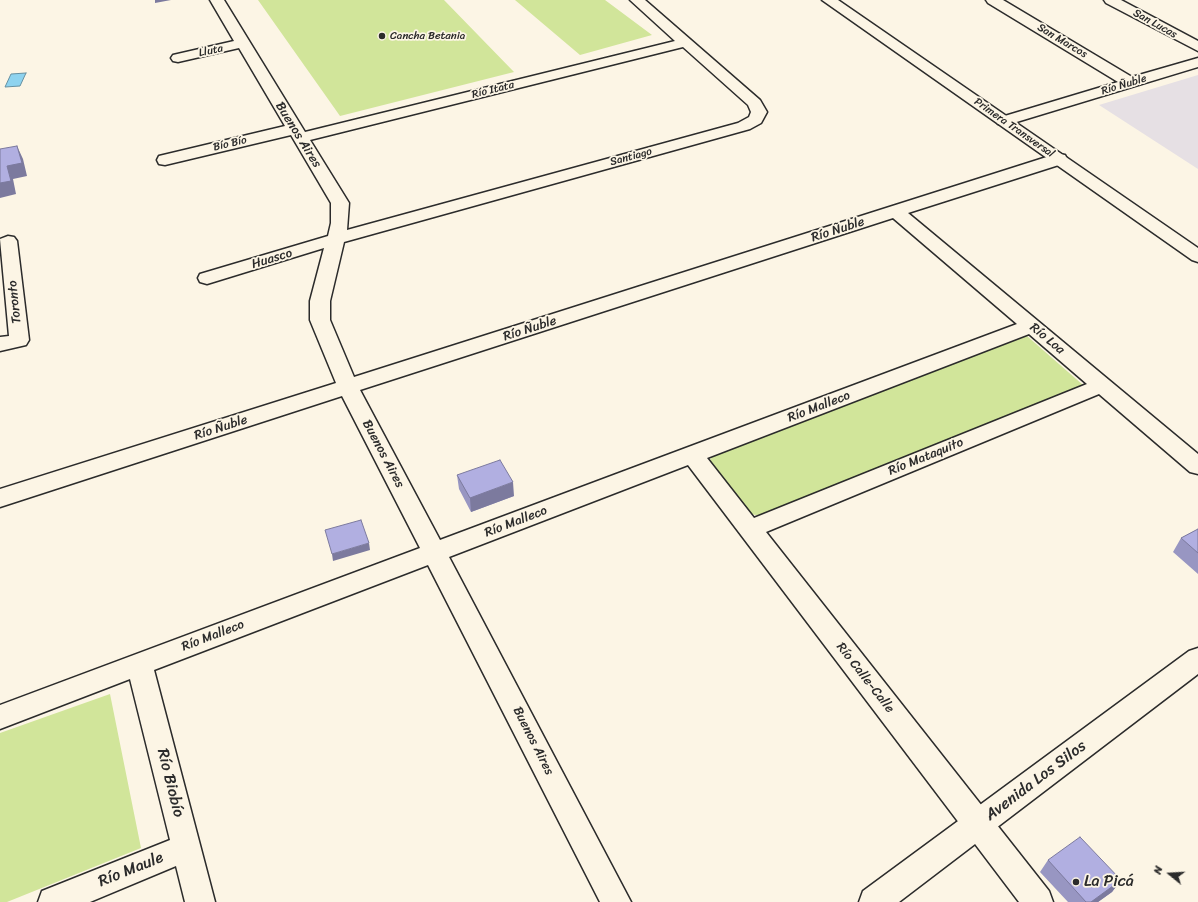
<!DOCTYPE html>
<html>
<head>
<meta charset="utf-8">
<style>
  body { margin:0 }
  #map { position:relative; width:1198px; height:902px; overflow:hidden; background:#fcf5e5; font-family:Sriracha,sans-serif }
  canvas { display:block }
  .north { position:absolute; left:1150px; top:854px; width:40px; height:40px; -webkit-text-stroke:3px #fcf5e5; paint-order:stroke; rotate:288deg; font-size:11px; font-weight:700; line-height:16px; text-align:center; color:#2b2b2b }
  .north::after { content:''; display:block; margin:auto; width:14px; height:18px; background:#2b2b2b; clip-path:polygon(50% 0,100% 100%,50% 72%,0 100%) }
</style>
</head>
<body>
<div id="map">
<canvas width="1198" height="902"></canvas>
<div class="north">N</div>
</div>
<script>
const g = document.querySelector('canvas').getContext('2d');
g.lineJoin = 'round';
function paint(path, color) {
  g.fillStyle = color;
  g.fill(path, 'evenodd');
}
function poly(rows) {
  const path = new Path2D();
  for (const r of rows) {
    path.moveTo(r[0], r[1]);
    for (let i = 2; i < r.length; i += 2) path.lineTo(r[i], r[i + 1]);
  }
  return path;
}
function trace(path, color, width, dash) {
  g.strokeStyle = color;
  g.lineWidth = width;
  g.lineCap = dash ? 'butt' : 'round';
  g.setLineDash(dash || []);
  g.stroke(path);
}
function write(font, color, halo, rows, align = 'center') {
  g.font = font + ' Sriracha,sans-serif';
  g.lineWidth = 3.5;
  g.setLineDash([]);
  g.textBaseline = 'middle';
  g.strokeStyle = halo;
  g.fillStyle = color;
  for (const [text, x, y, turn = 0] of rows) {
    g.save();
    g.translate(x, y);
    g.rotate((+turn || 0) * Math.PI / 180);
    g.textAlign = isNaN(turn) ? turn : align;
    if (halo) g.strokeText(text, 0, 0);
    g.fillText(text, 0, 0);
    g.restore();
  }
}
paint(poly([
  [1198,75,1198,169,1099,105]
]), '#e6e0e4');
paint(poly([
  [258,0,444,0,514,72,340,116],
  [515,0,605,0,652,35,580,55],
  [1027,336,1083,385,766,516,748,514,707,465,713,455],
  [110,694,141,848,7,902,0,902,0,733]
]), '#d1e59a');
const water = poly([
  [26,73,20,86,5,87,11,74,26,73]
]);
paint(water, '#8ed3ef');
trace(water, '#6690a1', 1);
const street = poly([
  [210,0,224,0,305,132,675,41,630,0,645,0,760,100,767,112,761,123,750,129,344,242,330,301,330,320,354,377,1053,155,1059,154,1065,155,1067,159,1065,163,908,213,1198,454,1198,474,1190,472,1099,394,766,532,1049,891,1053,902,1019,902,688,465,449,557,631,902,600,902,428,565,154,670,215,902,185,902,176,866,90,902,38,902,42,891,170,840,130,679,0,729,0,705,420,548,342,396,0,507,0,489,336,383,310,320,310,301,324,248,207,284,200,282,198,278,200,274,328,236,331,223,331,203,291,135,165,165,159,164,157,160,159,156,285,126,239,48,178,62,173,61,171,58,173,55,234,41,210,0],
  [683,47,748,105,751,112,749,117,738,123,347,230,349,203,310,140,683,47],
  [893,218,1017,324,440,540,360,390,893,218],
  [1029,334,1087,384,754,518,707,458,1029,334],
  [986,0,1003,0,1132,77,1198,58,1198,67,1010,124,998,124,996,121,998,118,1118,82,988,3,986,0],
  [1104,0,1121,0,1198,41,1198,51,1106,3,1104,0],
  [8,236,14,237,17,241,29,340,26,345,0,351,0,337,9,336,0,239,8,236]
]);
const secondary = poly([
  [822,0,838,0,1198,248,1198,262,1192,260,822,0],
  [1198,648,1198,674,899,902,859,902,863,891,1189,651,1198,648]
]);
trace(street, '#2b2b2b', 3);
trace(secondary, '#2b2b2b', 3);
paint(street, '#fcf5e5');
paint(secondary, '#fcf5e5');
paint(poly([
  [457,475,514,496,471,512,459,489],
  [1198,529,1198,574,1173,552,1181,538],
  [1048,860,1121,880,1112,892,1098,902,1068,902,1040,872]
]), '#9896c2');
paint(poly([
  [155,0,171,0,155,3],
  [17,146,23,159,27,176,13,179,16,194,0,198,0,183,7,166],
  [513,482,514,496,471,512,470,498],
  [369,543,370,550,333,561,332,554],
  [1121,880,1112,892,1098,902,1091,902]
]), '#7c7a9e');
const building = poly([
  [17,146,22,163,7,166,11,181,0,183,0,149,17,146],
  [500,460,513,482,470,498,457,475,500,460],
  [361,520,369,543,332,554,325,530,361,520],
  [1198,529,1198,553,1181,538,1198,529],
  [1080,837,1121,880,1091,902,1086,902,1048,860,1080,837]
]);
paint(building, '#b1afe1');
trace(building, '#7c7a9e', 1);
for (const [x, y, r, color] of [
  [382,36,4,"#2b2b2b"],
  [1076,882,4,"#2b2b2b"]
]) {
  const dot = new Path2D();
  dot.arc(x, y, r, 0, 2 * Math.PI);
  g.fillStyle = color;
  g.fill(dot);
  trace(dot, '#fcf5e5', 1.5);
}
write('11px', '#2b2b2b', '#fcf5e5', [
  ["San Lucas",1155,24,29],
  ["San Marcos",1062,41,31],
  ["Lluta",211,51,-12],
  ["Río Ñuble",1124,85,-17],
  ["Río Itata",493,90,-14],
  ["Primera Transversal",1014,128,35],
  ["Bío Bío",230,144,-13],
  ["Santiago",631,157,-15]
]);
write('11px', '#2b2b2b', '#fcf5e5', [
  ["Cancha Betania",390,36]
], 'left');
write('13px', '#2b2b2b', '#fcf5e5', [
  ["Buenos Aires",298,135,58],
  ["Río Ñuble",838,230,-18],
  ["Huasco",272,259,-17],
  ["Toronto",15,302,-96],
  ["Río Ñuble",530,329,-18],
  ["Río Loa",1047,339,40],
  ["Río Malleco",819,407,-21],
  ["Río Ñuble",221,428,-18],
  ["Buenos Aires",383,454,62],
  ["Río Mataquito",926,457,-22],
  ["Río Malleco",516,522,-21],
  ["Río Malleco",213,636,-21],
  ["Río Calle-Calle",865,678,52],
  ["Buenos Aires",533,741,63]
]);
write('16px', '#2b2b2b', '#fcf5e5', [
  ["Avenida Los Silos",1036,781,-37],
  ["Río Biobío",170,783,76],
  ["Río Maule",131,870,-22]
]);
write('16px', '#2b2b2b', '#fcf5e5', [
  ["La Picá",1084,882]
], 'left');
</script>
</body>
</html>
